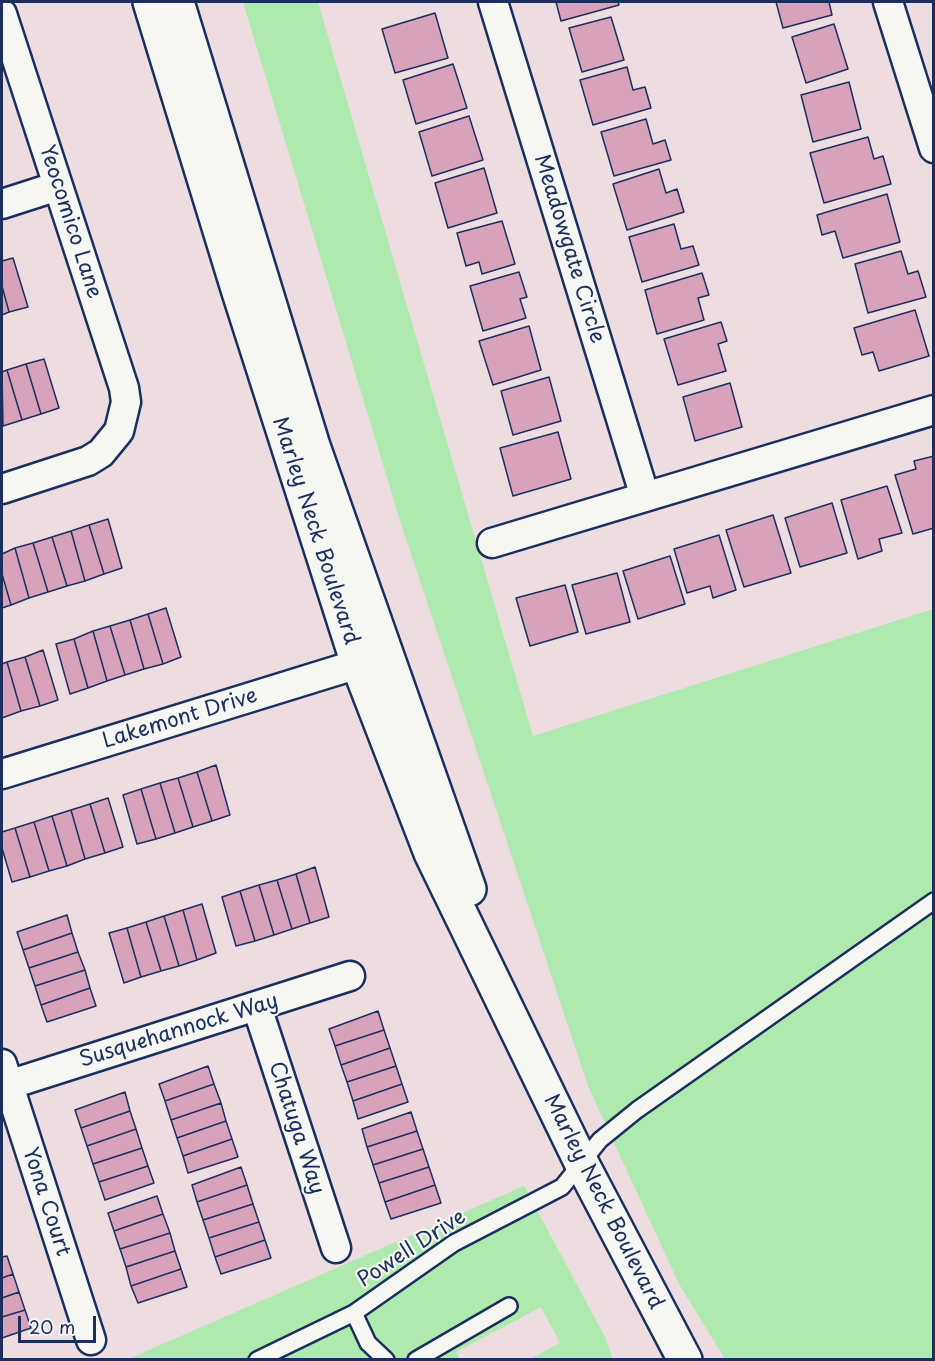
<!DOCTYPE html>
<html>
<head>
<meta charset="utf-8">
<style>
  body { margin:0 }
  #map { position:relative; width:935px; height:1361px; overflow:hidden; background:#eddde1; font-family:"Playpen Sans",sans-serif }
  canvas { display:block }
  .frame { position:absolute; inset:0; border:3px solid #1b2f5e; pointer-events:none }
  .scale { position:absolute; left:18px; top:1316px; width:78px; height:27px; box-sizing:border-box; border:3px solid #1b2f5e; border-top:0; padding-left:8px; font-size:18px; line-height:21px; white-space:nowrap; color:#1b2f5e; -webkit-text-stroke:4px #f6f6f2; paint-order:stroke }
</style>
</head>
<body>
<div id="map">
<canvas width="935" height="1361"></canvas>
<div class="frame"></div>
<div class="scale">20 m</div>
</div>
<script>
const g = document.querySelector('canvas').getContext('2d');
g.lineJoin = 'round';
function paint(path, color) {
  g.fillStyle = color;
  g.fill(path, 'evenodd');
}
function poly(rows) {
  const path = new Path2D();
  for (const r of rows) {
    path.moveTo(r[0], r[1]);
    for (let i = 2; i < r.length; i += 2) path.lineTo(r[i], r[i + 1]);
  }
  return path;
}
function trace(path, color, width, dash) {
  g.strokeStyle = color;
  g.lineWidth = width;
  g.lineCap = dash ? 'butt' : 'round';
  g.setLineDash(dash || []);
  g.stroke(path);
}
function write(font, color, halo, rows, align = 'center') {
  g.font = font + ' "Playpen Sans",sans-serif';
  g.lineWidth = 4.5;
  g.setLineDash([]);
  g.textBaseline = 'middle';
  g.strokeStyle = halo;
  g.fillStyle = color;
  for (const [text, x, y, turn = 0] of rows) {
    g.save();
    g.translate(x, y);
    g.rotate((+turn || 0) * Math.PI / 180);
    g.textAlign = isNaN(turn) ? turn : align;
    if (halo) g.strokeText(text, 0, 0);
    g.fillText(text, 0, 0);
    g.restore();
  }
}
paint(poly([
  [243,2,318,2,533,736,933,609,933,1359,725,1359,679,1284,588,1086,401,524],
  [524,1186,605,1337,613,1359,530,1359,560,1343,541,1307,456,1352,460,1359,126,1360]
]), '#aee9ae');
const building = poly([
  [556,2,618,2,619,5,561,21,556,2],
  [776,2,829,2,832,15,783,28,776,2],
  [435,13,448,58,395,73,382,29,435,13],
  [611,17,624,60,582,72,569,28,611,17],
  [834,24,848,69,806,83,792,37,834,24],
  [453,64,467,108,416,124,403,80,453,64],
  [627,67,633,90,645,87,651,108,593,125,580,80,627,67],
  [849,82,861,129,813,142,801,95,849,82],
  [469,116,483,160,432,176,419,132,469,116],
  [646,119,653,144,665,140,671,160,614,176,601,132,646,119],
  [868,137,874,159,883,156,891,184,824,203,810,153,868,137],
  [484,168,497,213,448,228,435,183,484,168],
  [659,169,666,193,677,189,684,212,627,230,613,184,659,169],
  [887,194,900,242,843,258,835,231,822,235,817,215,887,194],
  [502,221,515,264,482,274,479,262,466,266,457,233,502,221],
  [674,224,681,249,693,246,699,265,642,282,629,237,674,224],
  [901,251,908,274,918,271,926,297,868,313,855,264,901,251],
  [13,258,28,307,9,312,2,286,2,261,13,258],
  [519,272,527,297,520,299,526,318,483,331,470,286,519,272],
  [702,273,709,295,698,298,704,320,657,334,645,290,702,273],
  [2,286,9,312,2,315,2,286],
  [915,310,929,356,879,371,873,352,862,355,854,328,915,310],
  [721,322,727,341,718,344,726,371,678,385,664,339,721,322],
  [529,326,541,370,493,385,479,341,529,326],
  [44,359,59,408,41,414,26,364,44,359],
  [26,364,41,414,22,420,7,370,26,364],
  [7,370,22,420,3,426,2,372,7,370],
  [549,377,561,421,513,435,501,391,549,377],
  [730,383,742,427,695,441,683,397,730,383],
  [558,432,571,479,513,496,500,448,558,432],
  [934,456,934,528,913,534,895,475,916,469,914,461,934,456],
  [887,486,902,533,879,539,882,551,858,559,841,500,887,486],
  [832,503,847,553,800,567,785,518,832,503],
  [773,515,791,573,744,587,726,530,773,515],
  [108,519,122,568,104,574,89,525,108,519],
  [89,525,104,574,85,581,71,531,89,525],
  [71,531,85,581,67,586,52,537,71,531],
  [719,535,736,590,713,598,710,586,687,593,674,549,719,535],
  [52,537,67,586,48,592,33,543,52,537],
  [33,543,48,592,29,598,15,548,33,543],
  [15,548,29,598,11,605,2,574,2,554,15,548],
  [670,556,685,604,638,619,623,571,670,556],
  [617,573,630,622,586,634,572,585,617,573],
  [2,574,11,605,2,608,2,574],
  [565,585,578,632,530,646,516,598,565,585],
  [166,608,181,657,163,664,148,614,166,608],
  [148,614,163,664,144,669,130,620,148,614],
  [130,620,144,669,125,675,110,626,130,620],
  [110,626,125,675,107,681,93,631,110,626],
  [93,631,107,681,88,688,74,639,93,631],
  [74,639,88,688,70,694,56,644,74,639],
  [43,650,58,700,40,706,25,657,43,650],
  [25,657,40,706,21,711,7,662,25,657],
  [7,662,21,711,2,718,2,664,7,662],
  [216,765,230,815,212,821,197,772,216,765],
  [197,772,212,821,193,827,178,778,197,772],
  [178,778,193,827,175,833,160,783,178,778],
  [160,783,175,833,156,839,141,789,160,783],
  [141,789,156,839,137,844,123,795,141,789],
  [108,798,123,847,105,853,90,804,108,798],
  [90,804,105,853,85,859,71,810,90,804],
  [71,810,85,859,67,866,52,816,71,810],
  [52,816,67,866,49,871,34,822,52,816],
  [34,822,49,871,30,877,15,828,34,822],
  [15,828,30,877,12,882,2,848,2,832,15,828],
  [315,867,329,917,310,923,296,874,315,867],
  [296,874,310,923,292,929,277,880,296,874],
  [277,880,292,929,274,935,259,885,277,880],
  [259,885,274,935,255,941,240,891,259,885],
  [240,891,255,941,236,946,222,897,240,891],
  [202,904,216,953,197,960,183,910,202,904],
  [183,910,197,960,179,966,164,916,183,910],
  [67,915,72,933,23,950,17,932,67,915],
  [164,916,179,966,161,971,146,922,164,916],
  [146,922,161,971,141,977,127,928,146,922],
  [127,928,141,977,124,983,109,933,127,928],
  [72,933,78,952,29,968,23,950,72,933],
  [78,952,85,970,35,986,29,968,78,952],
  [85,970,90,988,41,1005,35,986,85,970],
  [90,988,96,1006,47,1022,41,1005,90,988],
  [378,1011,384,1030,335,1046,329,1029,378,1011],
  [384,1030,390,1048,341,1065,335,1046,384,1030],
  [390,1048,396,1066,347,1082,341,1065,390,1048],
  [208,1066,214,1084,165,1101,159,1084,208,1066],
  [396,1066,402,1084,353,1101,347,1082,396,1066],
  [214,1084,221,1103,171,1120,165,1101,214,1084],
  [402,1084,408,1102,358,1119,353,1101,402,1084],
  [125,1092,130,1111,81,1128,75,1110,125,1092],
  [221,1103,226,1121,177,1138,171,1120,221,1103],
  [130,1111,136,1129,87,1146,81,1128,130,1111],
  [411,1112,417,1131,367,1147,362,1129,411,1112],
  [226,1121,232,1139,183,1156,177,1138,226,1121],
  [136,1129,142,1148,93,1164,87,1146,136,1129],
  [417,1131,423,1149,373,1165,367,1147,417,1131],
  [232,1139,238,1157,188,1173,183,1156,232,1139],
  [142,1148,148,1166,99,1182,93,1164,142,1148],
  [423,1149,429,1167,379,1183,373,1165,423,1149],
  [148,1166,154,1183,105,1200,99,1182,148,1166],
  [241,1167,247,1185,197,1202,192,1185,241,1167],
  [429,1167,435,1185,385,1202,379,1183,429,1167],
  [247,1185,253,1204,203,1220,197,1202,247,1185],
  [435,1185,441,1203,391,1219,385,1202,435,1185],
  [157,1196,163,1214,114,1231,108,1213,157,1196],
  [253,1204,259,1222,209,1238,203,1220,253,1204],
  [163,1214,170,1233,120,1249,114,1231,163,1214],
  [259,1222,265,1240,215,1257,209,1238,259,1222],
  [170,1233,175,1251,126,1267,120,1249,170,1233],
  [265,1240,271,1258,221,1274,215,1257,265,1240],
  [175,1251,181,1269,131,1286,126,1267,175,1251],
  [7,1256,13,1274,2,1278,2,1257,7,1256],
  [181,1269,187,1287,138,1303,131,1286,181,1269],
  [13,1274,19,1292,2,1298,2,1278,13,1274],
  [19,1292,25,1310,2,1317,2,1298,19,1292],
  [25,1310,31,1328,2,1338,2,1317,25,1310]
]);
paint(building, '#d8a3ba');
trace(building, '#1b2f5e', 1.5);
const lane = poly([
  [354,1313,368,1343,386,1360],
  [257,1360,354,1313,454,1243,562,1187,600,1140,637,1110,934,901],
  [416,1360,509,1306]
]);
const street = poly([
  [493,2,645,497],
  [888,2,934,148],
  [2,14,124,388,126,402,119,431,101,453,88,461,2,489],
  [2,204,58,186],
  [492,543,934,410],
  [2,774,358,664],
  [257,1007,336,1248],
  [2,1064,91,1340],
  [8,1085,350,976]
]);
const secondary = poly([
  [150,2,238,289,358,664,431,853,581,1162,685,1360],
  [177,2,313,446,469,889]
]);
trace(lane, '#1b2f5e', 20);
trace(street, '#1b2f5e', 33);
trace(secondary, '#1b2f5e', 38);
trace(lane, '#f6f6f2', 15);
trace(street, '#f6f6f2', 28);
trace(secondary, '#f6f6f2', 33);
write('21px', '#1b2f5e', '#f6f6f2', [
  ["Yeocomico Lane",70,222,72],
  ["Meadowgate Circle",569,249,73],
  ["Marley Neck Boulevard",315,531,72],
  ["Lakemont Drive",180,719,-17],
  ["Susquehannock Way",179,1031,-17],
  ["Chatuga Way",296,1128,72],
  ["Yona Court",46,1202,72],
  ["Marley Neck Boulevard",603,1202,63],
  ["Powell Drive",412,1249,-33]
]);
</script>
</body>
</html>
